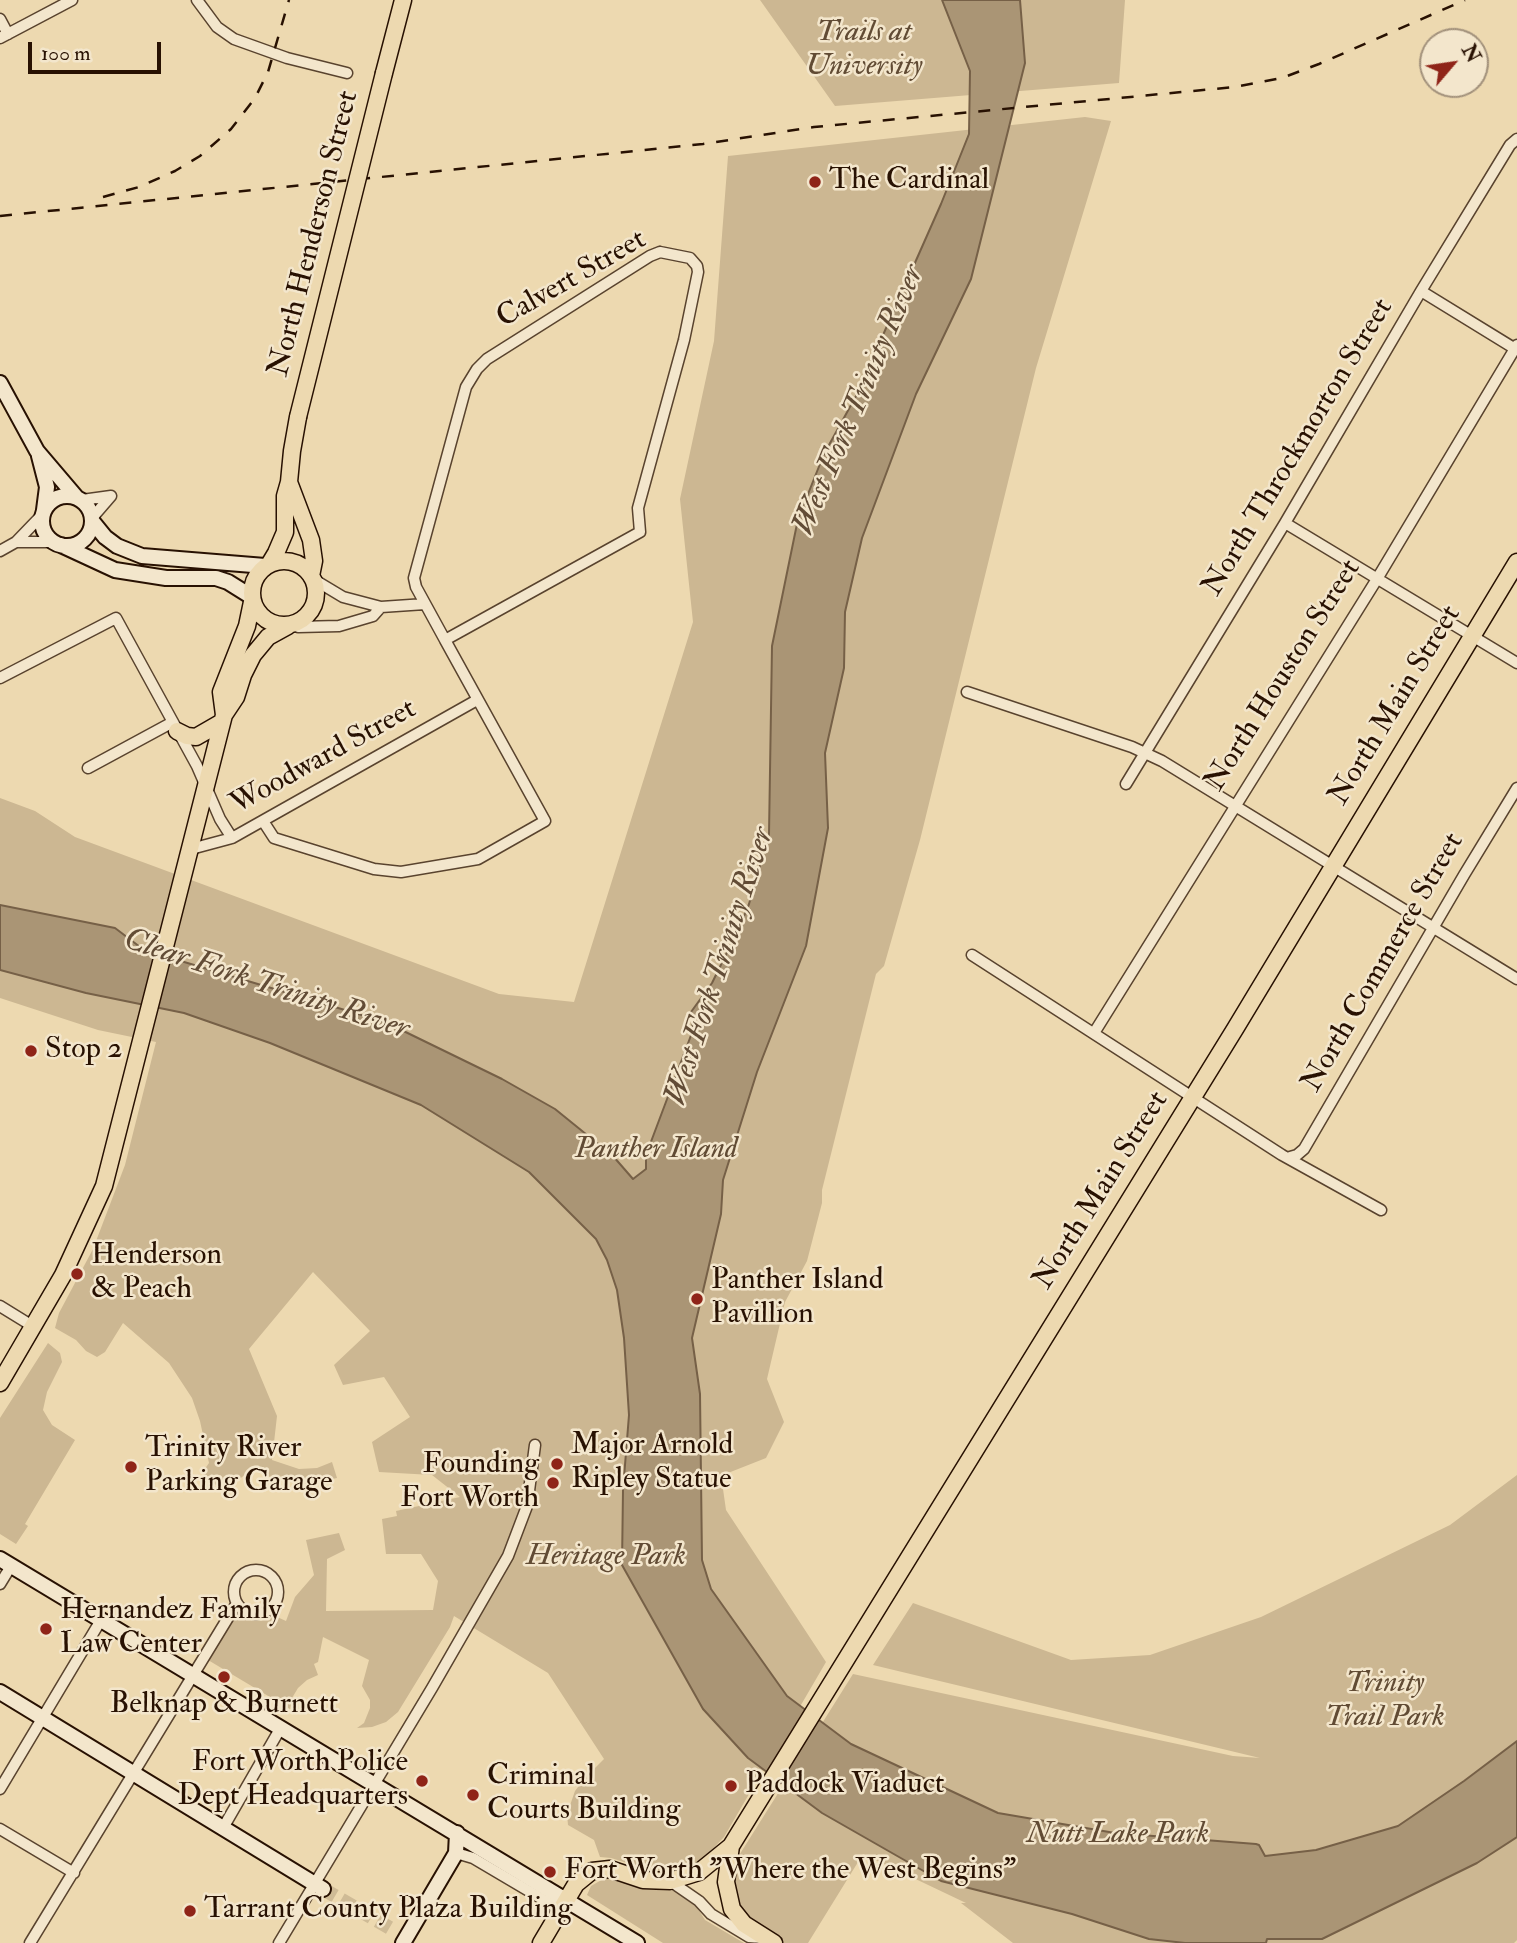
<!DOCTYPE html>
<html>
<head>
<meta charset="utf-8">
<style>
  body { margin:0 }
  #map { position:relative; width:1517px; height:1943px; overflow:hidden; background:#edd9b0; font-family:"IM FELL Double Pica",serif }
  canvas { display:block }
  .north { position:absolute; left:1419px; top:28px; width:70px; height:70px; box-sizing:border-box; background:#f3e6cc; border:2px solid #a2917b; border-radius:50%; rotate:61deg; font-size:19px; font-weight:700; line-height:28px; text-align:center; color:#281102 }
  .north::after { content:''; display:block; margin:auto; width:24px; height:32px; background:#8f2418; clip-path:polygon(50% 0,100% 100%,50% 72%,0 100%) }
  .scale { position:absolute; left:28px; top:42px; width:133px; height:32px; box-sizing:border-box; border:4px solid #281102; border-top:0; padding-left:9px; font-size:21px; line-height:24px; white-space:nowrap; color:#281102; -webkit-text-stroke:5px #f3e6cc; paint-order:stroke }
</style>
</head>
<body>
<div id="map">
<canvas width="1517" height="1943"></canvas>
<div class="north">N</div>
<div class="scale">100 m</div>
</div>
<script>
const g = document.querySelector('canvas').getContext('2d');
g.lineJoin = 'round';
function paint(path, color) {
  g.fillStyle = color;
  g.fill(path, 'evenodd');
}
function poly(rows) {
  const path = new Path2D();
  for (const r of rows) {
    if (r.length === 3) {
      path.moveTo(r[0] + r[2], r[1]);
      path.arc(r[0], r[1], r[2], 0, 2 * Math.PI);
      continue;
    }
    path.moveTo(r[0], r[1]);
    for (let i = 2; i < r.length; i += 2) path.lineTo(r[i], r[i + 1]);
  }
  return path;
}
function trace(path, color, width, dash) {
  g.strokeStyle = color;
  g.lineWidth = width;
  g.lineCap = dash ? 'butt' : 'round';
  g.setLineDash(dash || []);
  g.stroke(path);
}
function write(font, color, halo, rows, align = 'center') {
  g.font = font + ' "IM FELL Double Pica",serif';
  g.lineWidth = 5;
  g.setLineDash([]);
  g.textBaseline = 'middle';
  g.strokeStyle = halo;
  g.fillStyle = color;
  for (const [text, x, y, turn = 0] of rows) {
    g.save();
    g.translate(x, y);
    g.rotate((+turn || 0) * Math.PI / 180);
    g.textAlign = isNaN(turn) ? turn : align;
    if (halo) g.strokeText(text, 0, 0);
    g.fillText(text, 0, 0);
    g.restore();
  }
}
paint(poly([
  [760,0,1125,0,1119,83,835,106],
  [1085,117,1111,121,1036,368,920,840,884,966,876,974,822,1190,822,1203,807,1261,785,1302,767,1379,784,1422,766,1458,728,1473,722,1482,726,1510,826,1662,724,1837,703,1859,675,1871,664,1872,653,1871,611,1858,600,1857,594,1840,568,1825,567,1814,575,1791,584,1779,604,1759,548,1673,454,1616,450,1627,398,1712,386,1722,372,1727,357,1728,364,1723,370,1708,370,1700,362,1686,369,1660,323,1637,318,1662,314,1664,318,1675,307,1680,298,1688,292,1698,290,1709,208,1660,232,1620,236,1617,260,1621,275,1616,286,1621,295,1597,314,1575,306,1540,339,1533,345,1550,327,1559,326,1611,433,1610,438,1581,421,1554,386,1554,382,1519,397,1516,396,1511,460,1497,432,1475,379,1472,372,1442,410,1417,384,1377,343,1385,334,1365,370,1331,313,1272,249,1349,277,1416,272,1460,299,1469,317,1468,332,1462,337,1478,308,1484,279,1481,253,1469,223,1491,202,1473,209,1463,200,1421,192,1398,169,1363,123,1323,105,1352,97,1357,86,1351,76,1340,55,1328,59,1313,93,1249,125,1165,156,1042,98,1030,0,998,0,798,35,811,75,837,499,994,574,1002,693,622,680,499,714,341,728,156],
  [48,1343,60,1353,62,1362,47,1392,43,1410,52,1425,75,1440,25,1524,28,1526,16,1544,0,1534,0,1418],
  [1517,1475,1517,1940,1514,1943,1013,1943,961,1903,966,1903,863,1854,808,1943,784,1943,753,1923,740,1909,735,1898,733,1869,738,1857,853,1674,1233,1756,1260,1758,873,1665,913,1603,1071,1660,1150,1655,1261,1617,1450,1525],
  [605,1878,616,1878,641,1889,675,1891,695,1904,705,1920,744,1943,663,1943,587,1895,591,1886]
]), '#ccb792');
const water = poly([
  [942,0,1020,0,1025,63,971,279,916,394,862,538,845,612,844,668,825,753,828,828,806,946,757,1072,723,1180,721,1214,692,1338,700,1394,702,1560,711,1589,787,1696,851,1744,998,1813,1115,1833,1256,1844,1259,1845,1265,1856,1316,1850,1398,1826,1464,1781,1517,1741,1517,1837,1477,1863,1322,1939,1267,1939,1266,1943,1185,1943,1149,1939,1072,1914,941,1881,822,1813,748,1758,703,1709,622,1565,623,1490,629,1415,624,1338,617,1290,607,1260,596,1239,529,1172,421,1105,270,1043,184,1013,86,993,0,970,0,905,115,928,144,950,385,1022,502,1079,555,1109,613,1156,633,1179,646,1169,646,1155,693,1030,691,1012,712,983,739,928,749,904,769,834,772,646,798,519,824,454,856,396,941,204,969,134,970,71,942,0]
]);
paint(water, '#aa9575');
trace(water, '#766047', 2);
trace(poly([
  [323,1889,395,1931]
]), '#cfbb96', 14, [14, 7]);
const street = poly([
  [197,0,217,27,234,39,287,58,347,73],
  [0,19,8,34],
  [0,38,72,0],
  [660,252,690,258,697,266,698,272,684,340,638,508,640,532,445,640,416,587,414,578,466,387,477,369,487,359,650,256,660,252],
  [1421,291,1517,350],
  [82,500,111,496],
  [92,518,111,496],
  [1285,523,1517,663],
  [16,542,54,542],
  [0,551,16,542,43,514],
  [313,579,343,597,381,607,425,604],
  [293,624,298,627,339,626,373,616,381,607],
  [0,678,116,618,197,766,220,819,232,838],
  [967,692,1132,747,1162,761,1517,979],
  [88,768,173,722],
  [1126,784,1285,523,1421,291,1510,145,1517,139],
  [263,821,274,838,374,869,401,872,478,859,545,821,445,640],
  [191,849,232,838,477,700],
  [972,955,1282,1155,1381,1210],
  [1094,1033,1377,579,1517,345],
  [1290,1157,1297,1155,1304,1149,1464,875,1517,788],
  [0,1306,34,1327],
  [256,1592,22],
  [0,1584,11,1566],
  [0,1789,101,1620],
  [223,1828,280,1729],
  [0,1829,74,1873],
  [456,1853,473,1858,561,1910],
  [670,1881,699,1901,711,1914,749,1937,762,1938],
  [30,1943,237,1603],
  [279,1943,432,1688,508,1556,527,1506,535,1445]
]);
const secondary = poly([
  [0,383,37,451,77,498],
  [39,456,47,487,44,510],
  [67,521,25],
  [92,521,105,537,117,546,142,556,265,566],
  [61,545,115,570,166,578,216,578,228,582,252,597],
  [0,1559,637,1943],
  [0,1692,323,1889],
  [403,1943,456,1853,457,1833]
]);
const primary = poly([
  [384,73,403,0],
  [289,482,311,540,314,561,311,576],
  [284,593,32],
  [270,563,276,553,285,532,285,496,289,482,292,451,298,417],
  [224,715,221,692,247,626,252,602],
  [177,731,187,736,196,737,222,722],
  [0,1383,63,1275,104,1186,224,715,236,697,243,675,253,655,268,637,288,626],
  [731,1846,726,1882,732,1909,744,1924,774,1943],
  [541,1943,576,1884,592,1871,610,1869,643,1880,670,1881,699,1872,731,1846,1235,1029,1517,562]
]);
trace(street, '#59432e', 13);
trace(secondary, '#281102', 18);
trace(primary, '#281102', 19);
trace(street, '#f3e6cc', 10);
trace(secondary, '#f3e6cc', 14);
trace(primary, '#edd9b0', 16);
trace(poly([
  [103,197,139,187,175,171,200,156,231,129,255,98,268,72,289,0],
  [0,216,703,144,814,127,1235,87,1282,78,1319,64,1465,0]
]), '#281102', 2.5, [12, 12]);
const primaryBridge = poly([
  [298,417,384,73]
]);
trace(primaryBridge, '#281102', 19, []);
trace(primaryBridge, '#edd9b0', 16);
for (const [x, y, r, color] of [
  [815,182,7,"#8f2418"],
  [31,1051,7,"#8f2418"],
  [77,1274,7,"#8f2418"],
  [697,1299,7,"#8f2418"],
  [557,1464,7,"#8f2418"],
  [131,1467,7,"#8f2418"],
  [553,1483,7,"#8f2418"],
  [46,1629,7,"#8f2418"],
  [224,1677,7,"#8f2418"],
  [422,1781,7,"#8f2418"],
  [731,1786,7,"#8f2418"],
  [473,1795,7,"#8f2418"],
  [550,1872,7,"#8f2418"],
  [190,1911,7,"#8f2418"]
]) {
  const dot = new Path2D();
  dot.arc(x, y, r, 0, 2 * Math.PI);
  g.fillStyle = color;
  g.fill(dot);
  trace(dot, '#f3e6cc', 2.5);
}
write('italic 30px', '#614b34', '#f3e6cc', [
  ["Trails at",864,34],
  ["University",864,68],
  ["Panther Island",656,1151],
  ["Heritage Park",606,1558],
  ["Trinity",1385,1685],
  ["Trail Park",1385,1719],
  ["Nutt Lake Park",1118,1836]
]);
write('30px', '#281102', '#f3e6cc', [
  ["The Cardinal",829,182],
  ["Stop 2",45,1051],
  ["Henderson",91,1257],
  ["& Peach",91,1291],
  ["Panther Island",711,1282],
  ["Pavillion",711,1316],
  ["Major Arnold",571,1447],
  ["Ripley Statue",571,1481],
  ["Trinity River",145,1450],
  ["Parking Garage",145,1484],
  ["Founding",539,1466,"right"],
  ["Fort Worth",539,1500,"right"],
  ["Hernandez Family",60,1612],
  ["Law Center",60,1646],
  ["Belknap & Burnett",224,1706,"center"],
  ["Fort Worth Police",408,1764,"right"],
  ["Dept Headquarters",408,1798,"right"],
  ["Criminal",487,1778],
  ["Courts Building",487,1812],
  ["Paddock Viaduct",745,1786],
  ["Fort Worth \"Where the West Begins\"",564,1872],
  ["Tarrant County Plaza Building",204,1911]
], 'left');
write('30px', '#281102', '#f3e6cc', [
  ["North Henderson Street",315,234,-76],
  ["Calvert Street",572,280,-30],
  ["North Throckmorton Street",1299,448,-59],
  ["North Houston Street",1284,676,-58],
  ["North Main Street",1396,706,-59],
  ["Woodward Street",324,758,-29],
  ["North Commerce Street",1384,963,-60],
  ["North Main Street",1102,1191,-58]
]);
write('italic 32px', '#624c36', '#f3e6cc', [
  ["West Fork Trinity River",860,401,-67],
  ["West Fork Trinity River",721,967,-72],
  ["Clear Fork Trinity River",266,986,18]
]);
</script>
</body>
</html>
